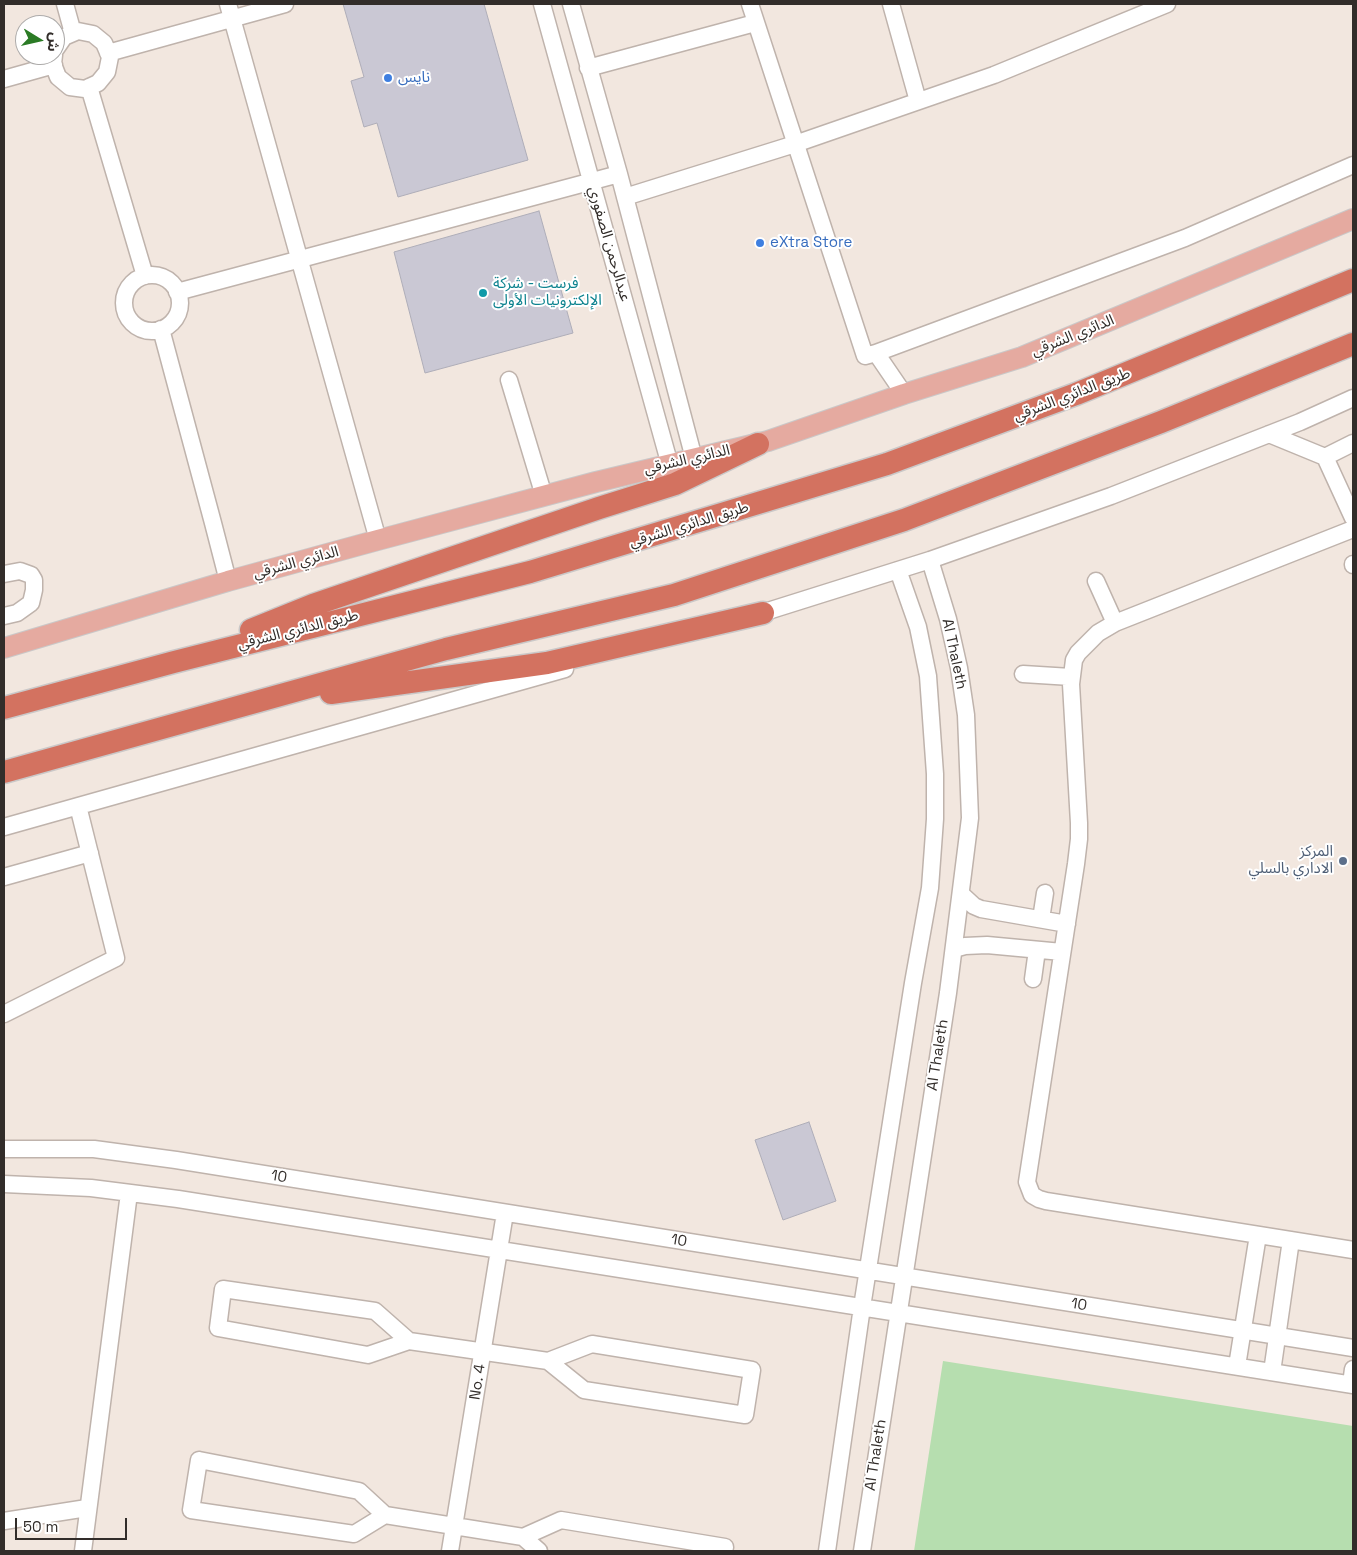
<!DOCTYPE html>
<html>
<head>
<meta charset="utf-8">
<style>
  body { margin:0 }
  #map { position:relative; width:1357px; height:1555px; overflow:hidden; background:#f2e7df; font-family:"Space Grotesk","Noto Sans Arabic",sans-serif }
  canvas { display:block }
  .frame { position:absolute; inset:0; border:5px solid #322d2a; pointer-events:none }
  .north { position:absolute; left:15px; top:15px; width:50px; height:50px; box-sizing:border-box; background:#fff; border:1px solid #adabaa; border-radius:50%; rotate:99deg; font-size:14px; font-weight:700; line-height:20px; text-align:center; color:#322d2a }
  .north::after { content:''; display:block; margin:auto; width:18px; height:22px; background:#2b7b25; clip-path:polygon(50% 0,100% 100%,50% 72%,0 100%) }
  .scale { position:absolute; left:15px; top:1518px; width:112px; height:22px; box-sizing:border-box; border:2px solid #322d2a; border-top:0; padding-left:6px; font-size:15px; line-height:18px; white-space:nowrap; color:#322d2a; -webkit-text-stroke:4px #fff; paint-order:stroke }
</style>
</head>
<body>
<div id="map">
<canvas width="1357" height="1555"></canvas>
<div class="frame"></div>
<div class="north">ش</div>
<div class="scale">50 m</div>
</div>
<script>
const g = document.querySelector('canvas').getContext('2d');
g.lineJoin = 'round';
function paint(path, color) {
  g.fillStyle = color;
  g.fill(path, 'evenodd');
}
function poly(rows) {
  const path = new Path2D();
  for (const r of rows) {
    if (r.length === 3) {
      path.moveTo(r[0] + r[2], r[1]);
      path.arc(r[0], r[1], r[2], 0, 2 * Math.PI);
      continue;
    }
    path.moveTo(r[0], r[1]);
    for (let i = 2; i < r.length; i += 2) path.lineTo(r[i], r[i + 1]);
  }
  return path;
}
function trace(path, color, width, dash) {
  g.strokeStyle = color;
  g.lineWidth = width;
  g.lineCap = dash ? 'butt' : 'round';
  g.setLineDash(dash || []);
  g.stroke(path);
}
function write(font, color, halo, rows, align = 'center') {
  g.font = font + ' "Space Grotesk","Noto Sans Arabic",sans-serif';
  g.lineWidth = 4;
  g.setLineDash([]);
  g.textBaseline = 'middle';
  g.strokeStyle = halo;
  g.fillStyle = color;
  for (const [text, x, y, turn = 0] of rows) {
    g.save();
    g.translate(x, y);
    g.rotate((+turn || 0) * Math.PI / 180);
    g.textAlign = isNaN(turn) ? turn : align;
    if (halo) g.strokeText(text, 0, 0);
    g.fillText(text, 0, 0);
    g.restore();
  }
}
paint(poly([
  [943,1361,1353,1426,1353,1551,914,1551]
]), '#b6deaf');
const building = poly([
  [343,4,484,4,528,160,398,197,377,123,364,127,351,81,364,77,343,4],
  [539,211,573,333,425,373,394,252,539,211],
  [809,1122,836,1201,783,1220,755,1140,809,1122]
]);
paint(building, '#cac8d4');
trace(building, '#aeadb8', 1);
const minor = poly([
  [65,4,73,33],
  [228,4,378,540],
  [542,4,673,476],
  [571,4,619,174,697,470],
  [750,4,865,356,876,353,1185,238,1353,165],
  [891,4,918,101],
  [108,53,285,4],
  [54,55,53,64,58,77,70,87,85,89,98,83,107,72,110,57,104,43,93,34,78,31,64,37,55,50],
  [588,68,755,23],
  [4,79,54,65],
  [89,87,145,276],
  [625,197,795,144,994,75,1167,4],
  [152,303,28],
  [177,292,619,174],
  [161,329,213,523,228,581],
  [876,353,904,394],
  [509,380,544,496],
  [1269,434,1325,457,1353,443],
  [1325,457,1353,518],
  [1353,529,1115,623,1098,633,1078,653,1074,660,1071,684,1079,823,1079,839,1076,864,1027,1182,1032,1195,1039,1199,1046,1201,1353,1250],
  [1353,564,1353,565],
  [4,574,20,571,31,575,34,580,34,590,31,603,17,613,4,616],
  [1096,581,1115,623],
  [752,616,930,560,1111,496,1300,422,1353,398],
  [1023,674,1071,677],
  [4,827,565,669],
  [4,877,90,853],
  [961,894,974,906,981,909,1067,924],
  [1041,919,1045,893],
  [954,949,965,946,987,945,1062,952],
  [1033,979,1037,950],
  [4,1014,116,958,78,806],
  [4,1149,94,1149,176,1160,1353,1348],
  [4,1184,91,1188,178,1199,1353,1385],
  [409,1341,375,1311,223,1289,218,1328,368,1355,409,1341,548,1361,592,1344,752,1370,745,1415,584,1390,548,1361],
  [1237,1366,1258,1235],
  [1272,1372,1291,1240],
  [1351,1384,1353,1369],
  [385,1515,354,1534,191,1510,199,1460,359,1491,385,1515,523,1537,539,1551],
  [4,1521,87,1508],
  [523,1537,561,1520,725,1547,724,1551],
  [83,1551,129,1193],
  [450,1551,505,1213],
  [827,1551,862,1307,913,983,930,888,935,819,935,774,928,676,918,627,898,570],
  [862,1551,948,993,970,818,966,715,959,668,948,619,930,560]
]);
const major = poly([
  [4,648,228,581,378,540,596,482,768,441,904,394,1022,357,1353,219]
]);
const highway = poly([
  [251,630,313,605,599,508,675,484,758,444],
  [331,693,547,663,763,613],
  [4,708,174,662,530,572,887,464,1076,394,1353,280],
  [4,772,446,649,674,595,904,520,1161,422,1353,344]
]);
trace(minor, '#bfb3ac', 19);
trace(major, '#cac8c8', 22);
trace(highway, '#cac8c8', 25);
trace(minor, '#fff', 16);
trace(major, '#e5aaa0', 20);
trace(highway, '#d37260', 22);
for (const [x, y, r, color] of [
  [388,78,5,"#3f7fe0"],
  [760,243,5,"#3f7fe0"],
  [483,293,5,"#0f9aa8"],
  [1343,861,5,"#5c6f8a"]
]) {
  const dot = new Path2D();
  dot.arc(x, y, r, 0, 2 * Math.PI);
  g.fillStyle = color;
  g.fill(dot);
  trace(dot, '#fff', 2);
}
write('15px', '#366cbe', '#fff', [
  ["نايس",398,78],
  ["eXtra Store",770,243]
], 'left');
write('15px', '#322d2a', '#fff', [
  ["عبدالرحمن الصفوري",609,244,74],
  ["الدائري الشرقي",1073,336,-22],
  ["طريق الدائري الشرقي",1072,395,-21],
  ["الدائري الشرقي",687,460,-13],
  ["طريق الدائري الشرقي",689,525,-17],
  ["الدائري الشرقي",296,563,-15],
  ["طريق الدائري الشرقي",298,630,-14],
  ["Al Thaleth",954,654,78],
  ["Al Thaleth",938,1055,-81],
  ["10",279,1177,9],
  ["10",679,1241,9],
  ["10",1079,1305,9],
  ["No. 4",478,1382,-81],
  ["Al Thaleth",876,1455,-81]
]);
write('15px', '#0d838f', '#fff', [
  ["فرست - شركة",493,284],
  ["الإلكترونيات الأولى",493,301]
], 'left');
write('15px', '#4e5e75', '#fff', [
  ["المركز",1333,852],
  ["الاداري بالسلي",1333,869]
], 'right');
</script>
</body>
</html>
